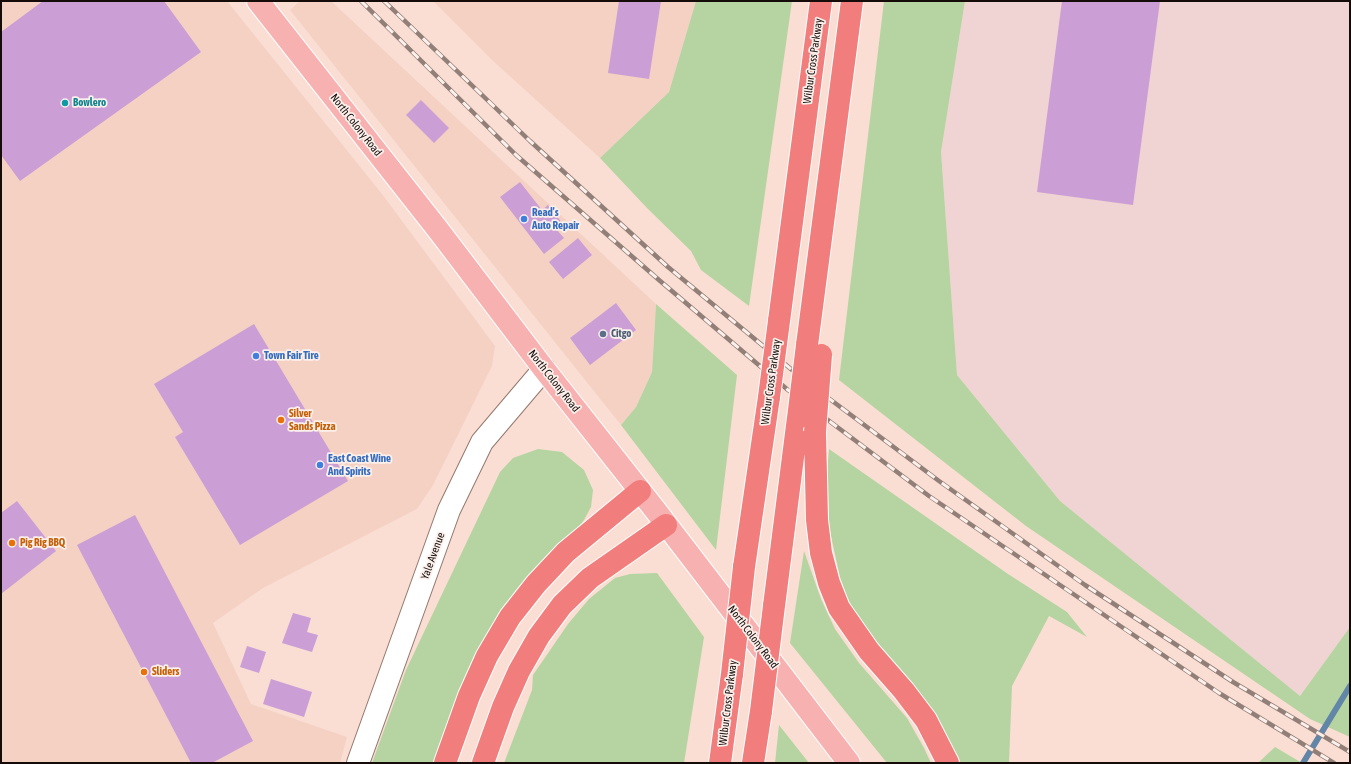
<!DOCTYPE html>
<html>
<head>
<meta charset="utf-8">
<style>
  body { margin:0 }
  #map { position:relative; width:1351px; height:764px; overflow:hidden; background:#faded3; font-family:"Asap Condensed",sans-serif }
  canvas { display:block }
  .frame { position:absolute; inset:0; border:2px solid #150c09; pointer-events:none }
</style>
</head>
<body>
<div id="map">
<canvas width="1351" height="764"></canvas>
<div class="frame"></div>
</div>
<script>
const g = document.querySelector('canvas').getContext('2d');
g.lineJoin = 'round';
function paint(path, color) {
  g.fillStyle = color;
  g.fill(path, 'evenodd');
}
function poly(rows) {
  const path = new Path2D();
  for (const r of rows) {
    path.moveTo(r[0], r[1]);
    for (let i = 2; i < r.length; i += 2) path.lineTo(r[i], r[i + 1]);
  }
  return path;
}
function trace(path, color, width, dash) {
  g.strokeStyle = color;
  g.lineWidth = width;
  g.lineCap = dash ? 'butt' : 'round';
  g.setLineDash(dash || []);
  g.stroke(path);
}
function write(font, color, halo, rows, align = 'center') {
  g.font = font + ' "Asap Condensed",sans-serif';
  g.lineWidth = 3.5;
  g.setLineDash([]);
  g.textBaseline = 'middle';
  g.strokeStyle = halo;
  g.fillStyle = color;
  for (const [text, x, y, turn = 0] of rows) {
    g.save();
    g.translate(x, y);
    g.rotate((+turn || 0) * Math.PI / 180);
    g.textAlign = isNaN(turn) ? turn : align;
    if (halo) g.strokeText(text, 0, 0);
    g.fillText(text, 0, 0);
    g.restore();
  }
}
paint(poly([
  [1,1,227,1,382,194,495,346,492,366,433,485,417,509,263,588,213,623,251,704,347,737,340,763,1,763],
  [300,1,331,1,656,304,652,372,636,407,621,425,290,10],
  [433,1,696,1,669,92,600,158,492,60]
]), '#f5d1c4');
paint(poly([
  [965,1,1350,1,1350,627,1300,696,1060,501,957,375,941,152]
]), '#efd4d3');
paint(poly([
  [696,1,792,1,749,306,701,270,691,251,647,208,600,158,669,92],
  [884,1,965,1,941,152,957,375,1060,501,1300,696,1350,627,1350,737,1310,719,1026,526,839,380],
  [656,304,737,375,716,550,621,425,636,407,652,372],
  [538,449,562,452,584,470,593,490,591,507,584,520,574,534,531,578,470,666,437,763,372,763,406,670,500,472,513,458],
  [829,449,1008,574,1067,612,1087,637,1049,616,1012,686,1009,763,955,763,854,618,840,577,829,527,827,473],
  [804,551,821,599,835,629,859,663,907,718,924,748,931,763,887,763,790,643],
  [657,573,704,637,684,763,504,763,532,690,533,675,568,624,589,599,615,578,630,574],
  [779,725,809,763,775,763],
  [1275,747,1302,763,1258,763]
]), '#b5d4a1');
trace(poly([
  [1303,763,1350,686]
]), '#6186a8', 6);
paint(poly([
  [43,1,164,1,201,52,20,181,1,155,1,32],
  [619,1,661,1,649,79,608,73],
  [1062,1,1160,1,1133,205,1037,192],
  [421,100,449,128,434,143,406,115],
  [520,182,542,210,548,205,563,224,556,229,564,238,544,254,500,197],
  [578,238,592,255,563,279,549,262],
  [616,303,636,330,590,365,570,338],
  [254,324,348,481,240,545,175,437,183,432,154,384],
  [17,501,56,551,1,594,1,513],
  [135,515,253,741,212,763,191,763,77,545],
  [293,613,311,618,307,632,318,635,312,652,282,643],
  [247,646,266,652,259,673,240,667],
  [271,679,312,692,304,717,263,704]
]), '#cb9ed6');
const minor = poly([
  [358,763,449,510,482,442,544,369]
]);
const major = poly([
  [258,1,439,231,544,369,656,511,849,763]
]);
const highway = poly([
  [779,321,821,1],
  [807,345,852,1],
  [815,432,817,520,821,553,829,583,839,608,869,651,904,691,926,720,948,763],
  [744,567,769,397],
  [774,606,798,418],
  [445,763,469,696,487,656,510,617,536,584,566,552,640,491],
  [483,763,503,707,519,671,539,636,562,605,590,578,666,525],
  [720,763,732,674],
  [753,763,761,711]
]);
trace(minor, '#92796f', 24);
trace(major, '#fff', 24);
trace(highway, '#fff', 24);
trace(minor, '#fff', 22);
trace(major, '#f7b1b1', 22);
trace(highway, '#f17d7d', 22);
const rail = poly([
  [361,1,516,155,659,280,788,390,929,496,1219,693,1334,763],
  [384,1,530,141,668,267,803,379,939,481,1085,585,1233,682,1350,752]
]);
trace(rail, '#927f77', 4.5);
trace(rail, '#fbf0eb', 3, [9]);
const highwayBridge = poly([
  [769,397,779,321],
  [798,418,807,345],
  [815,432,821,355],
  [732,674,744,567],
  [761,711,774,606]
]);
trace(highwayBridge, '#fff', 24, []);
trace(highwayBridge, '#f17d7d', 22);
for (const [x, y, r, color] of [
  [65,103,4,"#0f9aa8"],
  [524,219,4,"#3f7fe0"],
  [603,334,4,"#5c6f8a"],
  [256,356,4,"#3f7fe0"],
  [281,420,4,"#e8710a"],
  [320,465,4,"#3f7fe0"],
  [12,543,4,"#e8710a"],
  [144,672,4,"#e8710a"]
]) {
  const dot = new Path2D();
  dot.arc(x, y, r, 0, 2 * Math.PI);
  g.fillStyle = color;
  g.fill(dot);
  trace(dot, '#fbf0eb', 1.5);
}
write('11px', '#150c09', '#fbf0eb', [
  ["Wilbur Cross Parkway",813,61,-82],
  ["North Colony Road",356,125,52],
  ["North Colony Road",554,381,52],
  ["Wilbur Cross Parkway",771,382,-82],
  ["Yale Avenue",433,556,-70],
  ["North Colony Road",753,637,53],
  ["Wilbur Cross Parkway",728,703,-83]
]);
write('bold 11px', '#0d838f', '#fbf0eb', [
  ["Bowlero",73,103]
], 'left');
write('bold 11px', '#366cbe', '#fbf0eb', [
  ["Read’s",532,213],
  ["Auto Repair",532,226],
  ["Town Fair Tire",264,356],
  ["East Coast Wine",328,459],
  ["And Spirits",328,472]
], 'left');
write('bold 11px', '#4e5e75', '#fbf0eb', [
  ["Citgo",611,334]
], 'left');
write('bold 11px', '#c56008', '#fbf0eb', [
  ["Silver",289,414],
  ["Sands Pizza",289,427],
  ["Pig Rig BBQ",20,543],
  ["Sliders",152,672]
], 'left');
</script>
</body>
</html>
